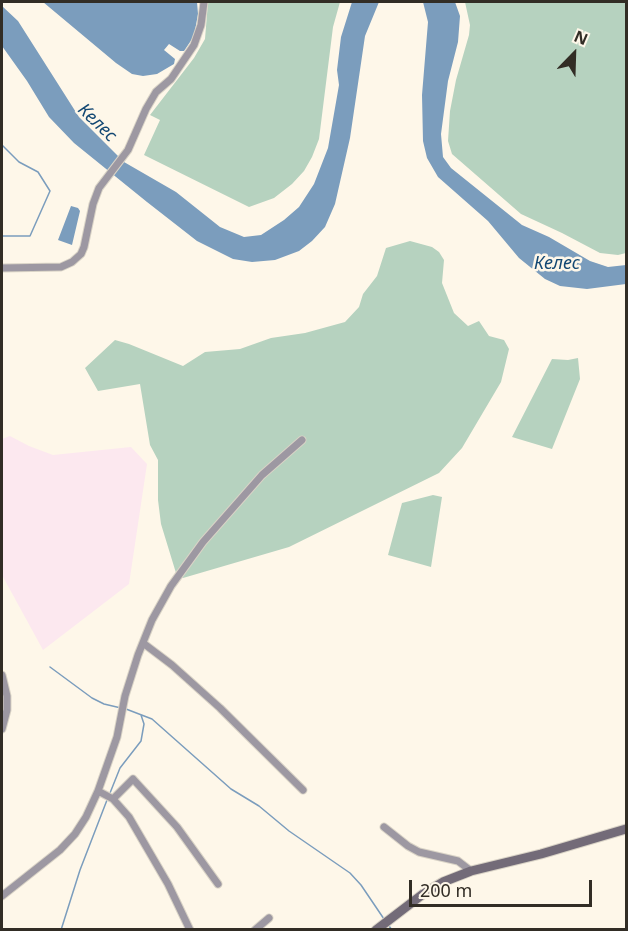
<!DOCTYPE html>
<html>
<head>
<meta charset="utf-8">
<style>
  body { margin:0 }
  #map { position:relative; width:628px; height:931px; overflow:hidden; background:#fef7e9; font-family:"Noto Sans",sans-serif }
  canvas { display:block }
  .frame { position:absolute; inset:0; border:3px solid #322d25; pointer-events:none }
  .north { position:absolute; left:544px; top:24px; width:60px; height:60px; -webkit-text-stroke:4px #fef7e9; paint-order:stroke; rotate:23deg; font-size:16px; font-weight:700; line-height:24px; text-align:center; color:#322d25 }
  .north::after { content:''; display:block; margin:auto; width:21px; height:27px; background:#322d25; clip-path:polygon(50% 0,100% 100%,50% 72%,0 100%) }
  .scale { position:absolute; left:409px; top:880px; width:183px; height:27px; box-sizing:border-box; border:3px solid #322d25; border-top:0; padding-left:8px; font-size:18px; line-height:21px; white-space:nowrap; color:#322d25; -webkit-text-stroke:4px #fef7e9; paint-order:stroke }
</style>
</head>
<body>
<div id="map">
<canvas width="628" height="931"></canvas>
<div class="frame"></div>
<div class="north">N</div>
<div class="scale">200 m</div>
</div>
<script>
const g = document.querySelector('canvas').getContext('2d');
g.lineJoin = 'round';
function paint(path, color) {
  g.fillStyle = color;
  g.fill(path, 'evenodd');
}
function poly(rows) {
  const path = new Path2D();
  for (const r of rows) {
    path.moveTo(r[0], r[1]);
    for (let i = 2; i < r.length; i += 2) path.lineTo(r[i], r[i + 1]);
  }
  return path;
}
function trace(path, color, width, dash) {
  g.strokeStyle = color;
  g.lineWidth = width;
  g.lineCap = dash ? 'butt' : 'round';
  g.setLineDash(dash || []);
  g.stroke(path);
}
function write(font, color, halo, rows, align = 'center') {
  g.font = font + ' "Noto Sans",sans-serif';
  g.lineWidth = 5;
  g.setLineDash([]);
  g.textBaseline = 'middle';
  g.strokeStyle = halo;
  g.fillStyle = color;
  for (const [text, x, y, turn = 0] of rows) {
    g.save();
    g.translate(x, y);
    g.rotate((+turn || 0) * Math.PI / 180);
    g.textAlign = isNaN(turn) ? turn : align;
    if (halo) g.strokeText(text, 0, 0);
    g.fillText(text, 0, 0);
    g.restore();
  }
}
paint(poly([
  [10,436,29,446,53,455,131,447,147,464,129,584,43,650,2,575,2,439]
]), '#fce8ef');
paint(poly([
  [208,2,340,2,333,27,319,139,312,157,304,171,292,184,274,198,249,207,144,155,160,120,150,115,194,58,205,39],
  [465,2,626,2,626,253,618,255,600,253,562,233,521,214,452,154,448,141,450,111,456,80,469,35,470,25],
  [410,241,432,247,439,252,444,260,442,283,454,313,468,326,479,321,489,336,504,340,509,349,501,382,462,448,439,473,289,547,183,578,176,573,161,524,158,500,158,460,150,445,140,384,98,391,85,368,115,340,129,344,183,366,205,352,240,349,271,338,305,333,345,322,359,307,363,294,377,276,386,248],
  [578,358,580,379,552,449,512,437,552,359,568,360],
  [433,495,442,497,431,567,388,555,402,503]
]), '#b6d2bf');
paint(poly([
  [43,2,197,2,198,14,194,36,184,51,180,51,169,44,164,50,175,59,174,64,157,74,143,76,132,74,116,63],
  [352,2,379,2,365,36,350,138,335,204,325,227,312,241,299,251,275,260,252,262,233,259,197,241,147,202,74,143,49,117,27,81,2,46,2,6,18,21,79,117,124,162,176,192,220,227,244,237,261,235,284,220,299,207,314,184,328,148,339,85,337,70,341,37],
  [423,2,455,2,460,16,458,42,448,81,441,134,443,157,451,168,522,225,549,237,590,261,608,267,626,265,626,284,587,289,560,286,545,279,519,258,488,221,438,177,427,158,423,141,422,95,428,22],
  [71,206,78,208,80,211,72,245,58,240]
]), '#7b9dbd');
trace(poly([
  [2,145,19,162,38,172,50,191,30,236,2,236],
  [50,667,92,698,104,704,121,708],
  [126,709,152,719,231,789,259,806,289,831,350,873,361,885,384,919],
  [110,793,120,768,141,741,144,724,141,715],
  [389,926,392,930],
  [61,930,80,870,107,800]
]), '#7b9dbd', 1.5);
const minor = poly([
  [2,268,61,267,72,262,81,254,84,247,93,204,99,188,128,150,146,109,156,92,171,79,194,45,201,25,204,2],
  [143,643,172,665,220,708,303,790],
  [2,675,7,696,7,710,2,729],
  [98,791,113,799,129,817,168,884,190,930],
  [113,799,133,779,177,827,218,884],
  [384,827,408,846,419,852,458,861,471,871],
  [2,896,60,850,75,834,86,817,98,791,117,737,125,696,138,655,152,620,171,586,203,542,262,475,302,440],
  [255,930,269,918]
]);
const secondary = poly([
  [376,930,423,894,443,882,471,871,541,854,626,829]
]);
trace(minor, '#d9d3c6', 9);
trace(secondary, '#d9d3c6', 11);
trace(minor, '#9d98a2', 7);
trace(secondary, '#736b78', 9);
write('italic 18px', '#134873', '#fef7e9', [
  ["Келес",97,123,44],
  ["Келес",557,264]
]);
</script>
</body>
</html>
